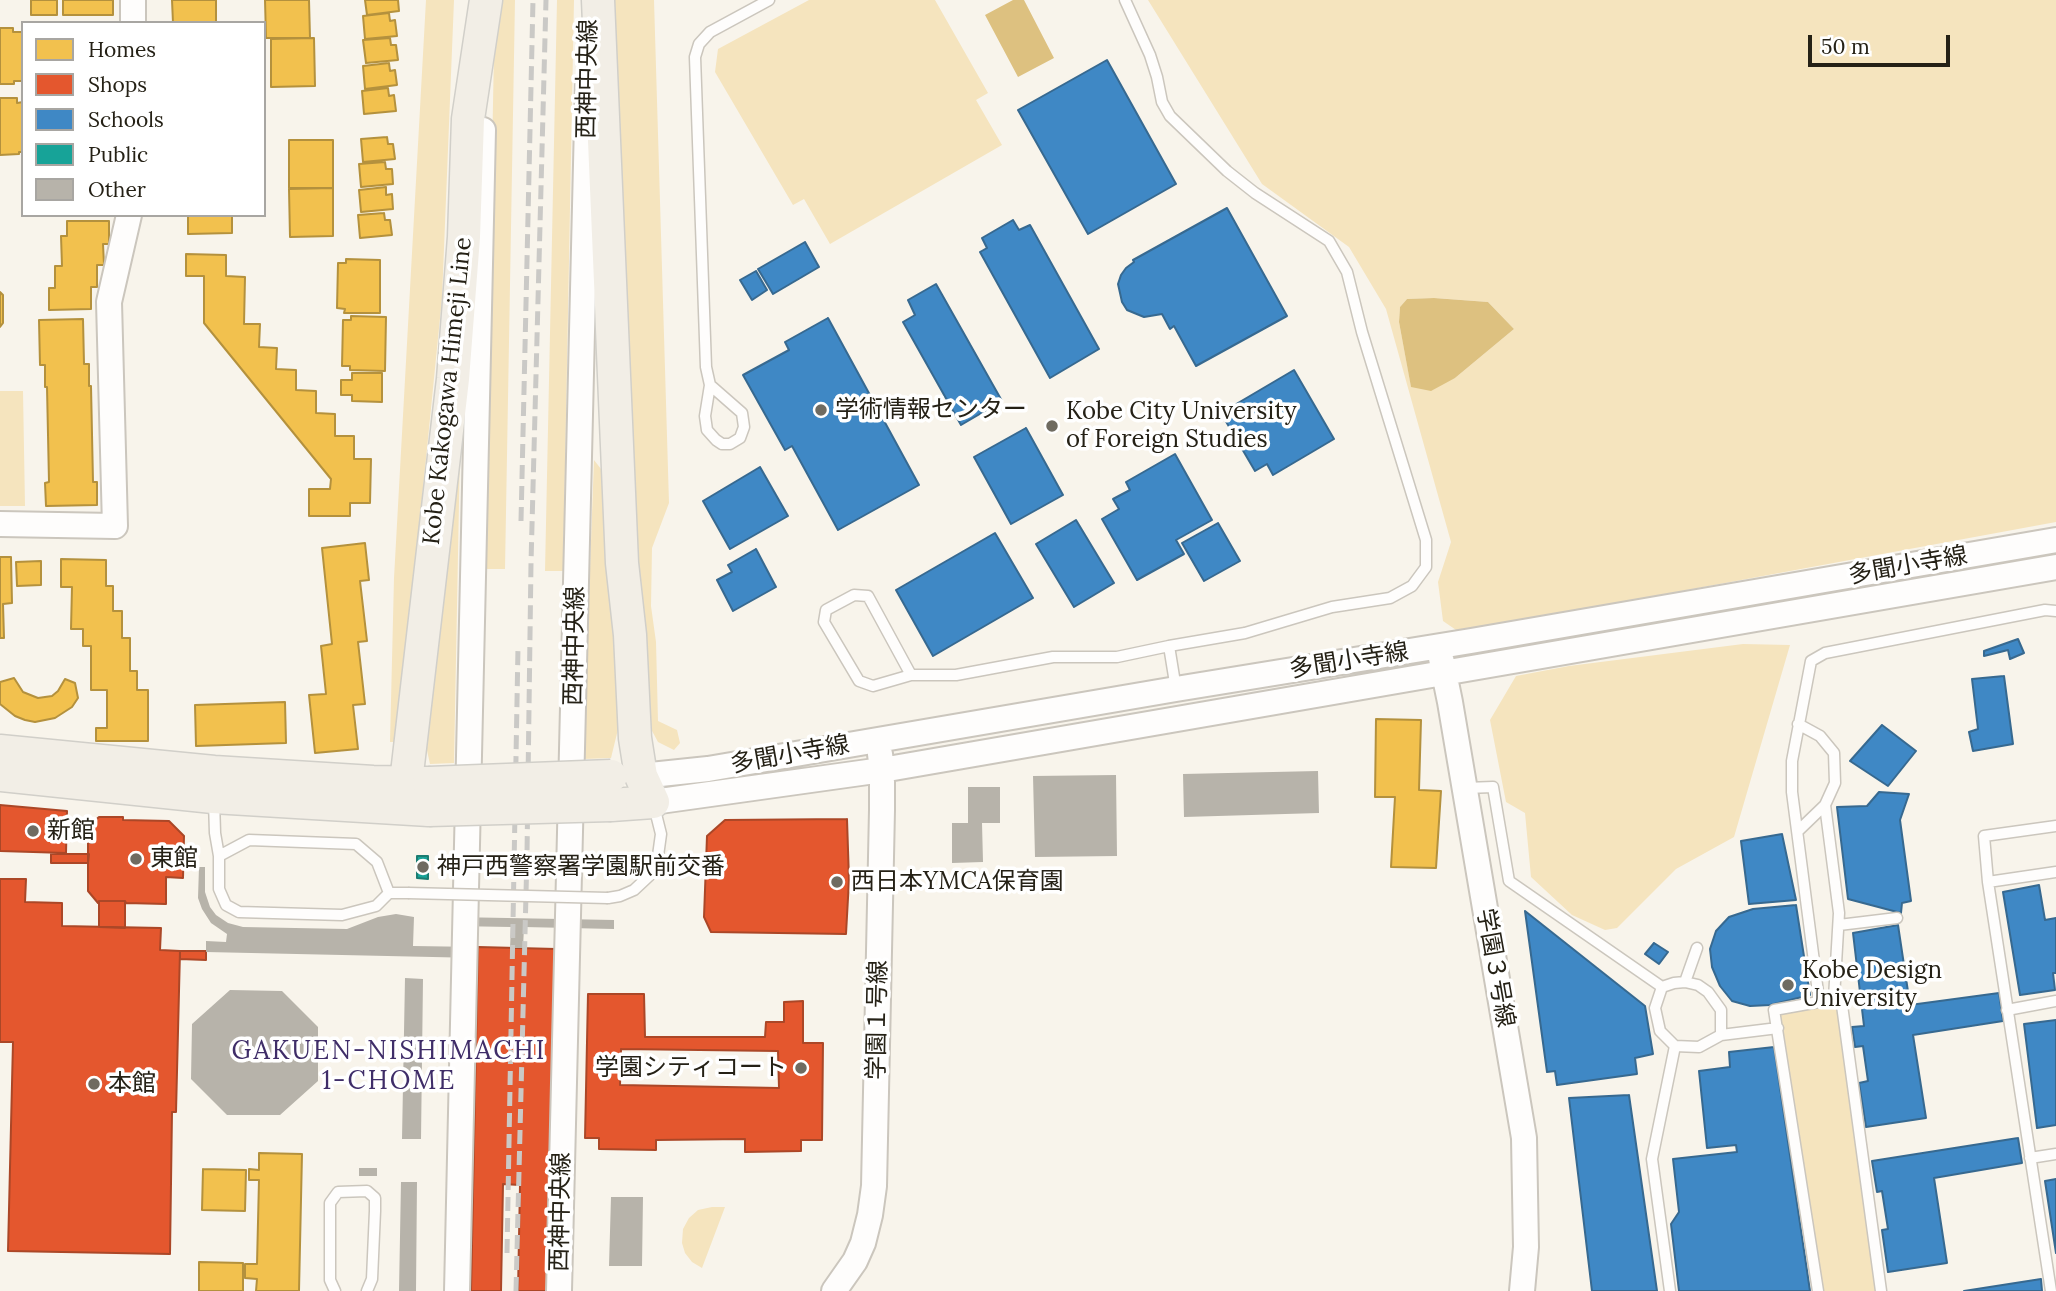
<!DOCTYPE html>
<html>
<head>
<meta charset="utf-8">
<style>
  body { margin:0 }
  #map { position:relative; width:2056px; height:1291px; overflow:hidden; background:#f8f4eb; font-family:Lora,serif }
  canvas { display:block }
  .legend { position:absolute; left:21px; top:21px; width:245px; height:196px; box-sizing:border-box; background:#fff; border:2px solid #a8a6a2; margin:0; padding:9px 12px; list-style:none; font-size:21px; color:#252116 }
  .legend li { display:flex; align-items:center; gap:14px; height:35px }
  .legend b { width:35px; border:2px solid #a8a6a2 }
  .scale { position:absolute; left:1808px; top:35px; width:142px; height:32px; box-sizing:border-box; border:4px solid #252116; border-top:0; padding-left:9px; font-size:21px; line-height:24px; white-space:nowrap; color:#252116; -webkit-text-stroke:5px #fff; paint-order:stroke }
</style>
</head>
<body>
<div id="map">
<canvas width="2056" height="1291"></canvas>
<ul class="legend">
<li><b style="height:19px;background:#f2c14e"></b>Homes</li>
<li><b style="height:19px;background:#e4572e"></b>Shops</li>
<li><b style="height:19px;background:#3f88c5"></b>Schools</li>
<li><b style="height:19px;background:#17a398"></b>Public</li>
<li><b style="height:19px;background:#b7b3aa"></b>Other</li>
</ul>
<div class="scale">50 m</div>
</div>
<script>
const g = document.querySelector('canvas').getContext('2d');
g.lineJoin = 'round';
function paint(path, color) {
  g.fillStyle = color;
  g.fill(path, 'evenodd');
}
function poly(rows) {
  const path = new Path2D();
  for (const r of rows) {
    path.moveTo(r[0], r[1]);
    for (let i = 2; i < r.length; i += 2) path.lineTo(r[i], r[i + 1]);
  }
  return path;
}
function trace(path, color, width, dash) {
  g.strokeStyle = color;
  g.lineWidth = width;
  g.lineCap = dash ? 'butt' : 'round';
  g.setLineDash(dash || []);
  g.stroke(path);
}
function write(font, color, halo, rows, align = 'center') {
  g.font = font + ' Lora,"Noto Sans JP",serif';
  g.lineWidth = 7;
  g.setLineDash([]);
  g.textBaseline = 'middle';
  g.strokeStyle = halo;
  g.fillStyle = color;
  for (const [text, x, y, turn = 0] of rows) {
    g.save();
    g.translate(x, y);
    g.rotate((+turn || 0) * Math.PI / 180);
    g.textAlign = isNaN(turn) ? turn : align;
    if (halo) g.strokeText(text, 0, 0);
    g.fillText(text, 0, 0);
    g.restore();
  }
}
paint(poly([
  [426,0,454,0,442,298,416,559,400,742,390,742,394,578],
  [495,0,515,0,505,569,484,569],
  [557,0,574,0,563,571,545,571],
  [608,0,654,0,669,503,652,548,651,606,656,642,658,721,677,730,680,743,674,750,658,742,651,729,643,725,632,596],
  [809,0,935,0,988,93,976,100,1002,145,830,244,804,199,793,205,715,72,718,49],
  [1148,0,2056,0,2056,522,1459,632,1443,621,1438,582,1451,542,1386,309,1349,247,1262,184],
  [1435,298,1488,302,1514,329,1455,378,1411,386,1399,322,1400,307,1407,299],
  [0,391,23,391,25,506,0,506],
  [460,450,454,763,430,764,426,746],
  [594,460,608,478,620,721,611,758,583,759],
  [1743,644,1790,645,1734,837,1676,869,1617,928,1605,930,1572,915,1531,877,1525,813,1506,802,1490,720,1516,676,1569,666],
  [1841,998,1881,1291,1819,1291,1774,1010],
  [712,1207,725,1207,702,1268,692,1262,685,1253,682,1243,683,1229,689,1218,698,1210]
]), '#f5e4be');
paint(poly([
  [1013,0,1024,0,1054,58,1018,77,985,15],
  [1434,298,1488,302,1514,329,1455,378,1431,391,1411,387,1399,322,1400,307,1407,299]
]), '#ddc180');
const homes = poly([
  [31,0,57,0,57,15,31,15,31,0],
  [63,0,113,0,113,15,63,15,63,0],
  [172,0,216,0,216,23,173,23,172,0],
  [265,0,309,0,310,38,266,38,265,0],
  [365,0,398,0,399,11,367,15,365,0],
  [389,13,390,21,395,20,397,36,365,39,363,16,389,13],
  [0,28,13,28,13,32,23,32,23,81,14,81,14,84,0,84,0,28],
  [314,38,315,86,271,87,271,39,314,38],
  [390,38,391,45,396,45,398,60,366,63,363,40,390,38],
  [389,63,390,71,395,70,397,85,365,89,363,66,389,63],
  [388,88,389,96,394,95,396,111,364,114,362,91,388,88],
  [0,98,17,98,17,103,23,102,23,152,19,152,19,154,0,155,0,98],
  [387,137,388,144,393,144,395,159,363,162,361,139,387,137],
  [289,140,333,140,333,188,289,188,289,140],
  [385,162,386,169,392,169,393,184,361,187,359,164,385,162],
  [386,187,386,195,392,194,393,209,361,212,359,190,386,187],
  [333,188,333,236,290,237,289,189,333,188],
  [384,213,385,220,390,220,392,235,360,238,358,215,384,213],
  [188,215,232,215,232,233,188,234,188,215],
  [67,221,109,221,109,244,103,244,104,265,97,265,97,287,91,287,91,309,49,310,49,288,55,288,55,266,62,266,61,236,67,236,67,221],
  [186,254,226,255,226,276,245,277,244,324,260,324,259,347,277,348,276,369,296,370,296,390,316,391,316,413,335,414,335,436,354,436,354,459,371,459,370,503,350,503,350,516,309,516,309,489,330,489,331,479,204,323,204,276,186,276,186,254],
  [346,259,380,260,380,313,344,313,345,309,337,308,338,263,346,263,346,259],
  [0,292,3,295,3,323,0,327,0,292],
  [351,316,386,317,385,371,350,370,350,366,342,366,343,320,351,320,351,316],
  [83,319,84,364,89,364,89,386,91,386,93,482,97,482,97,505,46,506,45,483,49,482,47,387,45,387,45,365,40,365,39,320,83,319],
  [352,373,382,373,382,402,352,401,352,395,341,395,341,380,352,380,352,373],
  [365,543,369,580,360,581,367,641,358,642,365,704,353,705,358,749,315,753,309,695,326,694,321,646,332,644,322,548,365,543],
  [0,557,11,557,12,603,3,604,4,638,0,638,0,557],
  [61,559,106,560,106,586,113,586,113,611,122,611,122,638,130,638,130,671,137,671,137,690,148,690,148,741,96,741,96,728,107,728,107,690,91,690,91,646,83,646,83,629,71,629,72,587,61,587,61,559],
  [41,561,41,585,17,586,16,562,41,561],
  [14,678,23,692,38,698,52,696,58,691,65,679,75,683,78,698,72,707,55,718,35,722,25,720,15,716,0,704,0,682,14,678],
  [285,702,286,743,196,746,195,705,285,702],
  [1376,719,1421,720,1419,790,1441,791,1436,868,1391,867,1395,797,1375,797,1376,719],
  [259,1153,302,1154,299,1291,256,1291,257,1279,245,1278,245,1264,257,1264,259,1180,249,1180,249,1169,259,1170,259,1153],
  [203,1169,246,1170,245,1211,202,1210,203,1169],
  [199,1262,243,1263,243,1291,199,1291,199,1262]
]);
paint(homes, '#f2c14e');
trace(homes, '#b4913d', 2);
const shops = poly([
  [0,805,67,811,66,853,0,851,0,805],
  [99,817,123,817,123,820,169,821,184,836,183,878,166,877,166,904,126,903,125,901,99,901,98,903,88,891,88,843,93,843,93,822,99,817],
  [847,819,849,880,846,934,711,932,704,917,707,836,725,820,847,819],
  [51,854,89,854,88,863,51,863,51,854],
  [0,879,26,879,25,902,62,903,62,926,161,928,160,950,180,951,176,1112,172,1112,170,1254,8,1251,13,1042,0,1042,0,879],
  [99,901,125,901,125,928,99,927,99,901],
  [478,947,556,949,548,1291,518,1291,520,1185,503,1184,501,1291,471,1291,478,947],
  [180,951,206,951,206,960,180,959,180,951],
  [588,994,644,994,645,1037,765,1037,766,1022,784,1022,784,1002,803,1001,803,1043,823,1043,822,1140,801,1140,801,1151,745,1152,745,1139,656,1140,656,1150,599,1149,599,1138,585,1138,588,994],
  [621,1049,778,1051,779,1088,620,1085,621,1049]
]);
paint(shops, '#e4572e');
trace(shops, '#ab4727', 2);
const schools = poly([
  [1107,60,1176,184,1088,234,1018,110,1107,60],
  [1227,208,1287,316,1196,366,1174,326,1170,329,1162,314,1144,317,1127,310,1122,302,1118,284,1121,275,1126,268,1134,262,1133,260,1227,208],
  [1013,220,1019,230,1030,225,1099,349,1050,378,980,252,987,248,982,238,1013,220],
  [805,242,819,267,773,294,758,269,805,242],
  [756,271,767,290,752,300,740,280,756,271],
  [936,284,1002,401,961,425,903,322,915,315,908,300,936,284],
  [828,318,919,485,838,530,792,446,785,450,743,375,789,350,785,342,828,318],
  [1294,370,1334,439,1273,475,1267,464,1255,471,1221,413,1294,370],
  [1026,428,1063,495,1011,524,974,457,1026,428],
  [1175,454,1212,520,1176,540,1184,554,1137,580,1102,519,1119,509,1113,499,1130,490,1126,482,1175,454],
  [760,467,788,516,730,549,703,501,760,467],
  [1076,520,1114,583,1074,607,1036,544,1076,520],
  [1218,523,1240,561,1204,581,1182,543,1218,523],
  [995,533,1033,598,933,656,896,590,995,533],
  [756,549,776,587,733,611,717,580,732,572,728,565,756,549],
  [2018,639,2024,653,2010,659,2008,650,1984,656,1984,651,2018,639],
  [2004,676,2013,744,1973,751,1969,732,1978,729,1972,679,2004,676],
  [1882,725,1916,751,1888,786,1850,761,1882,725],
  [1879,792,1909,794,1900,820,1911,901,1902,903,1901,913,1848,899,1837,807,1867,806,1879,792],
  [1782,834,1796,900,1749,904,1741,841,1782,834],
  [2039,885,2045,920,2056,918,2056,973,2053,973,2055,990,2020,995,2003,892,2039,885],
  [1796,905,1810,995,1770,1005,1750,1006,1732,1001,1720,986,1712,967,1710,949,1716,931,1729,917,1753,909,1796,905],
  [1525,911,1645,1006,1653,1054,1635,1058,1637,1074,1557,1085,1555,1071,1547,1072,1525,911],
  [1898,925,1910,1005,1999,993,2003,1021,1913,1035,1926,1118,1866,1127,1859,1083,1868,1081,1863,1046,1855,1047,1852,1027,1864,1026,1853,933,1898,925],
  [1654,943,1668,952,1659,964,1645,954,1654,943],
  [2056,1020,2056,1125,2037,1128,2024,1024,2056,1020],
  [1774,1047,1810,1291,1679,1291,1671,1224,1679,1212,1673,1159,1737,1152,1736,1145,1707,1148,1699,1071,1730,1067,1729,1052,1774,1047],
  [1629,1095,1657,1291,1592,1291,1569,1098,1629,1095],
  [2018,1138,2022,1163,1934,1178,1947,1263,1888,1272,1882,1230,1888,1229,1882,1191,1877,1192,1872,1161,2018,1138],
  [2056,1179,2056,1253,2045,1181,2056,1179],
  [2041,1279,2042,1291,1964,1291,2041,1279]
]);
paint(schools, '#3f88c5');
trace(schools, '#376990', 2);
const public = poly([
  [417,856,428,856,428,879,417,878,417,856]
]);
paint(public, '#17a398');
trace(public, '#1b7c71', 2);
paint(poly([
  [1318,771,1319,813,1184,817,1183,774],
  [1116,775,1117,856,1035,857,1033,776],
  [968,787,1000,787,1000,823,982,823,983,862,952,863,952,823,968,823],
  [199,867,205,867,205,892,210,907,216,915,228,923,243,927,347,929,378,917,396,914,414,917,413,946,478,947,478,958,206,952,206,941,226,942,227,934,211,923,202,909,198,898],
  [454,917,614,920,614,929,524,927,523,948,510,948,511,927,454,926],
  [405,978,423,979,421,1139,402,1139],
  [230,990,282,991,318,1027,318,1081,280,1115,227,1115,191,1079,192,1024],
  [359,1168,377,1168,377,1176,359,1176],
  [401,1182,417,1182,416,1291,399,1291],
  [611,1197,643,1197,642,1266,609,1266]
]), '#b7b3aa');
const service = poly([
  [710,385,742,413,744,427,740,438,730,444,722,444,716,440,707,430,705,416,710,385,706,367,695,57,699,44,710,32,769,0],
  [1169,646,1176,689],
  [911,675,873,686,859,681,824,622,826,610,854,595,868,596,911,675,956,675,1053,657,1117,657,1169,646,1245,633,1332,607,1390,598,1412,586,1426,567,1426,540,1362,332,1347,272,1329,241,1255,193,1227,171,1170,116,1162,102,1157,77,1150,55,1125,0],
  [1798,724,1820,736,1834,753,1835,783,1825,805,1839,913,1834,998],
  [1466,788,1493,787,1509,881,1662,987,1674,983,1685,982,1698,985,1708,992,1721,1010,1721,1035,1699,1047,1675,1046,1660,1031,1655,1008,1662,987],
  [214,801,215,833,219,856,219,889,226,905,239,912,342,915,376,906,389,893,408,893],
  [1798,831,1825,805],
  [219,856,249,840,356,844,377,862,389,893],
  [1988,882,2056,872],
  [608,898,620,896,634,890,650,875,657,863,661,834,654,806],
  [1839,925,1897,918],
  [1685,982,1697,948],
  [1819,1000,1792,792,1792,761,1811,661,1825,653,2045,610,2056,611],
  [2007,1010,2056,1001],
  [1721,1035,1778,1028],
  [2030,1158,2056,1154],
  [335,1291,330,1280,330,1203,338,1192,367,1191,375,1198,375,1211,372,1279,367,1291],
  [1670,1291,1652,1159,1675,1046],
  [1818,1291,1774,1010,1841,998,1881,1291],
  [2051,1291,1988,882,1984,836,2056,826]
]);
const tertiary = poly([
  [133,0,133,23],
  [0,524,115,526,109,302,129,215],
  [1441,658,1450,702,1524,1138,1526,1247,1522,1291],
  [641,776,708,769,1176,689,1471,641,2056,540],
  [653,802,882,770,2056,567],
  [457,1291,483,130],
  [559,1291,588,81],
  [834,1291,855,1261,863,1243,870,1215,874,1186,882,810,882,770,880,754]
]);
const primary = poly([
  [598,0,622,563,630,635,635,738,641,776,653,802,611,805],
  [0,751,214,772,373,782,428,783],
  [0,775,213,797,429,810],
  [406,782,453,379,464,237,468,119,486,0]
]);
trace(service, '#cbc6bd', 13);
trace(tertiary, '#cbc6bd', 28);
trace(primary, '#d1cfc9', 35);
trace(service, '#fefdfc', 10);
trace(tertiary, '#fefdfc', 24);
trace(primary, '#f2eee6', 32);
trace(poly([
  [521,521,533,0],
  [507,1253,518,647],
  [516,1291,527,854,531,563,546,0]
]), '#cac9c6', 5, [14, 7]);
const serviceBridge = poly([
  [408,893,608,898]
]);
const primaryBridge = poly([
  [429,783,611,776],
  [429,810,611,805]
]);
trace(serviceBridge, '#cbc6bd', 13, []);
trace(primaryBridge, '#d1cfc9', 35, []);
trace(serviceBridge, '#fefdfc', 10);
trace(primaryBridge, '#f2eee6', 32);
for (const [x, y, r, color] of [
  [821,410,7,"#6f6b61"],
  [1052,426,7,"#6f6b61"],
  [33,831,7,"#6f6b61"],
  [136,859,7,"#6f6b61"],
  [423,867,7,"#6f6b61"],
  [837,882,7,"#6f6b61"],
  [1788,985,7,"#6f6b61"],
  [801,1068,7,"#6f6b61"],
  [94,1084,7,"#6f6b61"]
]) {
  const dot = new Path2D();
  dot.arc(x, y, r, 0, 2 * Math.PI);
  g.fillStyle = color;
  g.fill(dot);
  trace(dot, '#fff', 2.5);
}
write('24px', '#252116', '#fff', [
  ["西神中央線",588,79,-89],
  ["Kobe Kakogawa Himeji Line",448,391,-84],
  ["多聞小寺線",1908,566,-10],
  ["西神中央線",575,646,-89],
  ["多聞小寺線",1349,661,-9],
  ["多聞小寺線",790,755,-10],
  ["学園３号線",1495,968,80],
  ["学園１号線",878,1020,-89],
  ["西神中央線",561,1212,-89]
]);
write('24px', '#252116', '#fff', [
  ["学術情報センター",835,410],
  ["Kobe City University",1066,412],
  ["of Foreign Studies",1066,440],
  ["新館",47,831],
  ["東館",150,859],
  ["神戸西警察署学園駅前交番",437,867],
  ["西日本YMCA保育園",851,882],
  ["Kobe Design",1802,971],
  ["University",1802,999],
  ["学園シティコート",787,1068,"right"],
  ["本館",108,1084]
], 'left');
g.letterSpacing = '2px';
write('26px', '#3f2d68', '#fff', [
  ["GAKUEN-NISHIMACHI",389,1052],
  ["1-CHOME",389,1082]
]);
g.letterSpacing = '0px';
</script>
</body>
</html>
